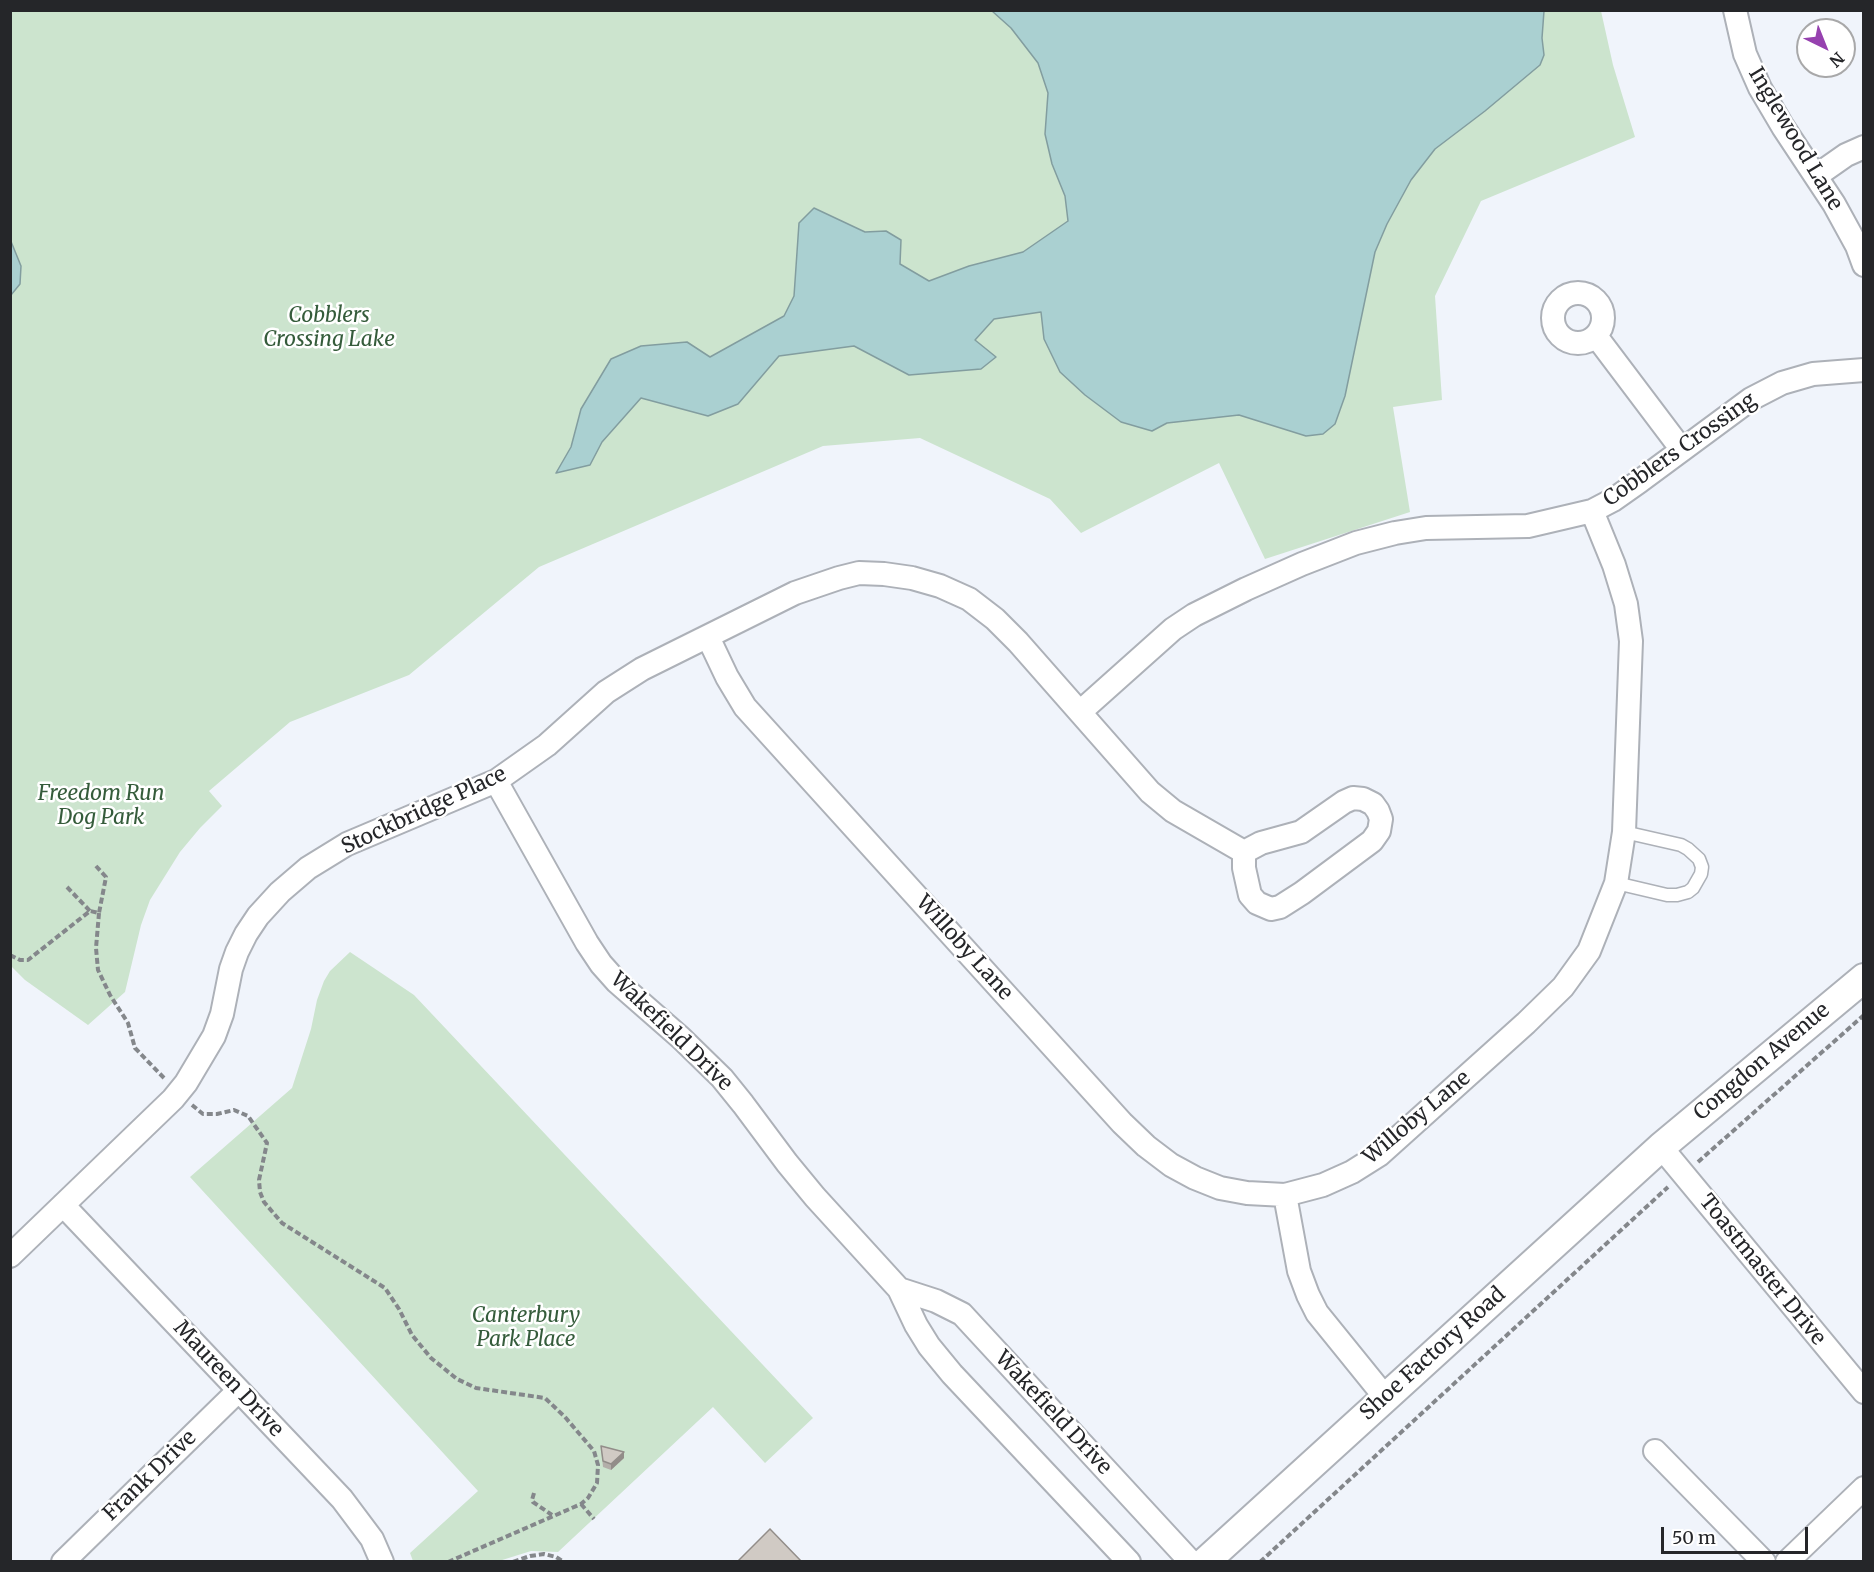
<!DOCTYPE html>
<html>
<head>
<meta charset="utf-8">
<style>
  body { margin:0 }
  #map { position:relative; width:1874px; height:1572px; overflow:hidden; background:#f0f4fb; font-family:Merriweather,serif }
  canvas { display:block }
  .frame { position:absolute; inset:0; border:12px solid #252629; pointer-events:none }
  .north { position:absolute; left:1796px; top:18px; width:60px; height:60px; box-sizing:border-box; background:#fff; border:2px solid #a8a8a9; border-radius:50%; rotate:137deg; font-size:16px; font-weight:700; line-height:24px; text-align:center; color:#252629 }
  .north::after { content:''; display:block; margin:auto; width:21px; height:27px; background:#9641af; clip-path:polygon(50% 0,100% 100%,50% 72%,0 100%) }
  .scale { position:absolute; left:1661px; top:1527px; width:147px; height:27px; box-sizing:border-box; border:3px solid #252629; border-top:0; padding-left:8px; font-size:18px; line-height:21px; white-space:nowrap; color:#252629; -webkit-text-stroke:4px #fff; paint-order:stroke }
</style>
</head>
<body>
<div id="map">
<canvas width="1874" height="1572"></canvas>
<div class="frame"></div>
<div class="north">N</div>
<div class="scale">50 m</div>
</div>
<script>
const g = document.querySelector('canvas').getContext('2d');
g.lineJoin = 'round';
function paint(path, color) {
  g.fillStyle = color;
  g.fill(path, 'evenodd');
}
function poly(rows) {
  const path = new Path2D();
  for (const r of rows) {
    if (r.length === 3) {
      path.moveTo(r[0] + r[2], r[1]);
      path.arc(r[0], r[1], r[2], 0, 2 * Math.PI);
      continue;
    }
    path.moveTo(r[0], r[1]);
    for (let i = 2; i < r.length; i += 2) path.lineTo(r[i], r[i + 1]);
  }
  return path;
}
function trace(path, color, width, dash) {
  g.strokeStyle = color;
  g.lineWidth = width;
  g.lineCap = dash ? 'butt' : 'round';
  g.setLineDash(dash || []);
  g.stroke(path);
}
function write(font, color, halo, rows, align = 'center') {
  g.font = font + ' Merriweather,serif';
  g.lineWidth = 5;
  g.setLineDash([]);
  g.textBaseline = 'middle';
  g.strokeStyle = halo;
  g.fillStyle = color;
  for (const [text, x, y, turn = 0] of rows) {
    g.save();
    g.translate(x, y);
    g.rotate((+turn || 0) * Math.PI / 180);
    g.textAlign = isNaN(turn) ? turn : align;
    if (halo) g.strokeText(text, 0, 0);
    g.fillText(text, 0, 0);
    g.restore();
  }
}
paint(poly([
  [10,11,1601,11,1613,65,1635,137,1481,201,1435,296,1442,400,1393,407,1410,512,1265,559,1219,463,1081,533,1050,499,920,438,823,446,539,567,409,675,290,722,209,791,222,806,200,828,180,852,150,900,141,925,125,992,88,1025,25,980,11,966],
  [350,952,414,995,813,1418,765,1463,713,1407,558,1552,531,1551,499,1561,413,1561,410,1553,478,1491,190,1177,292,1088,311,1029,317,1000,324,981,330,971]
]), '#cce4ce');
const water = poly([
  [992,11,1544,11,1542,38,1544,55,1540,65,1485,111,1435,149,1411,180,1387,224,1375,252,1345,396,1335,424,1323,434,1306,436,1239,415,1167,423,1152,431,1121,422,1085,395,1060,372,1044,339,1041,312,994,319,975,340,996,357,981,369,909,375,854,346,779,356,738,404,708,416,641,398,602,442,590,465,556,473,571,447,581,409,611,359,641,346,687,342,710,357,784,316,794,296,799,223,814,208,865,232,886,231,901,240,900,264,929,281,969,266,1023,252,1068,221,1065,196,1052,164,1045,134,1048,93,1038,63,1011,28,992,11],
  [10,239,21,266,20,284,11,295,10,239]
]);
paint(water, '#aad0d1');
trace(water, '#829d9f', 1.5);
const service = poly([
  [1616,883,1667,895,1677,895,1688,892,1693,888,1701,874,1702,867,1699,859,1688,849,1681,845,1624,832]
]);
const minor = poly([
  [1735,10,1745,54,1760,88,1783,127,1834,204,1857,246,1864,265],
  [1816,176,1846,155,1864,147],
  [1578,318,25],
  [1596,336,1682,450],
  [708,637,727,677,745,707,1122,1123,1146,1146,1171,1165,1195,1178,1220,1188,1247,1193,1285,1195,1323,1185,1352,1172,1379,1155,1526,1023,1563,987,1589,951,1616,883,1624,832,1631,641,1626,604,1614,565,1592,511],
  [1080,712,1173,629,1194,615,1246,589,1302,564,1356,543,1395,533,1426,528,1528,526,1592,511,1613,500,1640,481,1751,399,1782,383,1813,374,1864,370],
  [496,781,587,943,601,964,617,982,681,1038,722,1078,743,1104,787,1163,815,1197,899,1289,916,1325,929,1346,952,1374,1129,1562],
  [1661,1147,1864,1392],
  [1285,1195,1299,1271,1308,1295,1317,1313,1385,1397],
  [63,1205,342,1499,372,1539,382,1562],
  [10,1256,173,1099,186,1083,214,1036,222,1014,231,969,237,952,246,934,258,916,280,892,308,868,347,844,496,781,547,745,606,692,642,669,795,593,839,578,859,573,884,574,912,578,940,586,969,599,995,619,1018,642,1150,792,1173,811,1244,852,1261,843,1301,832,1344,802,1353,798,1363,799,1373,804,1378,811,1381,819,1379,831,1372,841,1302,893,1280,907,1271,909,1257,903,1250,895,1244,868,1244,852],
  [899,1289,936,1301,962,1314,1191,1562],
  [1655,1451,1764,1562],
  [63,1562,238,1391],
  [1787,1562,1864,1488]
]);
const tertiary = poly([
  [1205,1562,1661,1147,1864,978]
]);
trace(service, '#adb1b8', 15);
trace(minor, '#adb1b8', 26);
trace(tertiary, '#adb1b8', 32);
trace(poly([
  [67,887,90,911],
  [99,913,96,948,98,970,110,995,128,1023,135,1048,164,1078],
  [10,955,20,960,28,960,90,911,99,913,106,877,95,865],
  [192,1105,203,1114,217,1114,234,1110,248,1116,267,1143,259,1180,260,1192,264,1202,282,1223,385,1288,399,1309,412,1335,431,1358,457,1379,476,1388,545,1398,565,1417,594,1451,598,1465,597,1483,588,1498,581,1504,448,1562],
  [1698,1162,1864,1015],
  [534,1493,532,1500,533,1502,552,1515],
  [581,1504,594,1519],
  [513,1562,530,1556,544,1554,556,1557,564,1562],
  [1260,1562,1668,1187]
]), '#84878b', 4, [6, 3]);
trace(service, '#fff', 12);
trace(minor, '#fff', 22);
trace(tertiary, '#fff', 28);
paint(poly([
  [601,1446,624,1458,611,1470,603,1467]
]), '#b3aea9');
paint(poly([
  [624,1452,624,1458,611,1470,611,1464]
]), '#928d89');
const building = poly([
  [601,1446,624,1452,611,1464,603,1461,601,1446],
  [770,1529,802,1562,737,1562,770,1529]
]);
paint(building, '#d0cac4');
trace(building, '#928d89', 1.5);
write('21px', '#252629', '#fff', [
  ["Inglewood Lane",1795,139,59],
  ["Cobblers Crossing",1680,450,-35],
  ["Stockbridge Place",424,811,-25],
  ["Willoby Lane",964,948,48],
  ["Wakefield Drive",671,1032,44],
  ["Congdon Avenue",1762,1062,-40],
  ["Willoby Lane",1417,1118,-40],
  ["Toastmaster Drive",1762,1270,51],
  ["Shoe Factory Road",1433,1354,-42],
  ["Maureen Drive",228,1379,47],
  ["Wakefield Drive",1053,1413,47],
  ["Frank Drive",150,1476,-44]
]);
write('italic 21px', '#355c3b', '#fff', [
  ["Cobblers",329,316],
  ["Crossing Lake",329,340],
  ["Freedom Run",101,794],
  ["Dog Park",101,818],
  ["Canterbury",526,1316],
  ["Park Place",526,1340]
]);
</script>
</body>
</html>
